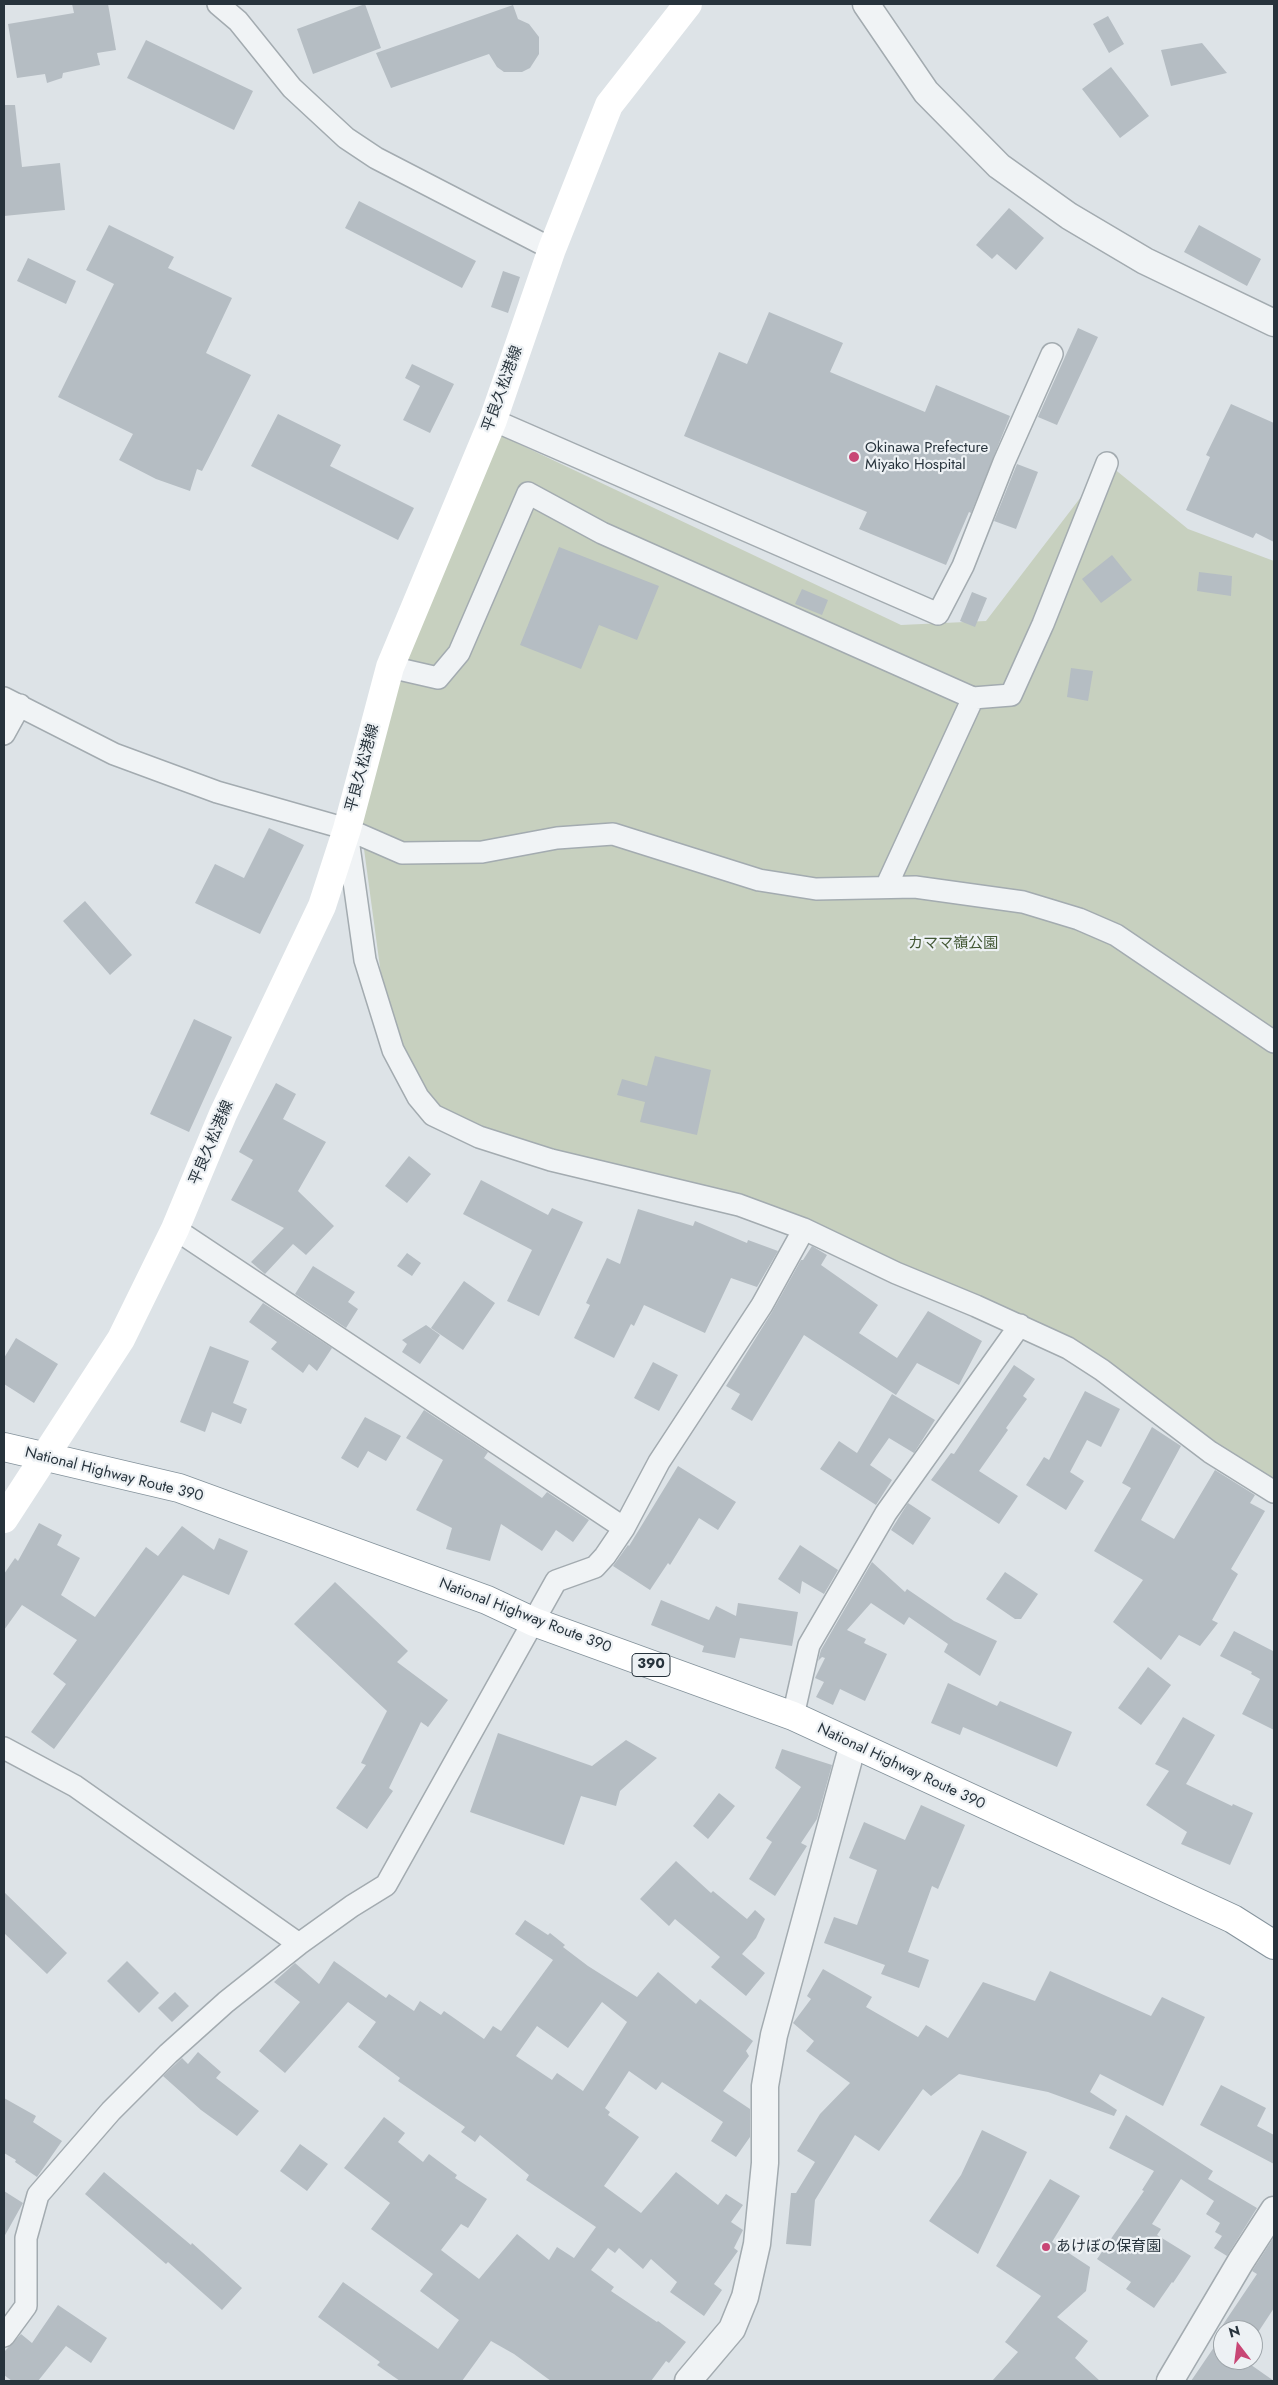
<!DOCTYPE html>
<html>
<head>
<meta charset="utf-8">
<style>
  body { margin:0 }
  #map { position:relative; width:1278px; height:2385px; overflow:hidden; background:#dde3e7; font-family:Jost,sans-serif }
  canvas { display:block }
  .frame { position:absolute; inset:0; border:5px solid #27333c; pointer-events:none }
  .north { position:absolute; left:1213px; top:2320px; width:50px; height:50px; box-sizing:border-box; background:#edf1f4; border:1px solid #9ea5aa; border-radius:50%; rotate:345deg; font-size:14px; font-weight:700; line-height:20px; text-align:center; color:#27333c }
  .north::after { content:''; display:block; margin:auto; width:18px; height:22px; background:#c84675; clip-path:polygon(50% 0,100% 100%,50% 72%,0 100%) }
</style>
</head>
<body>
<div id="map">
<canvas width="1278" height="2385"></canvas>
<div class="frame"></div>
<div class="north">N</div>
</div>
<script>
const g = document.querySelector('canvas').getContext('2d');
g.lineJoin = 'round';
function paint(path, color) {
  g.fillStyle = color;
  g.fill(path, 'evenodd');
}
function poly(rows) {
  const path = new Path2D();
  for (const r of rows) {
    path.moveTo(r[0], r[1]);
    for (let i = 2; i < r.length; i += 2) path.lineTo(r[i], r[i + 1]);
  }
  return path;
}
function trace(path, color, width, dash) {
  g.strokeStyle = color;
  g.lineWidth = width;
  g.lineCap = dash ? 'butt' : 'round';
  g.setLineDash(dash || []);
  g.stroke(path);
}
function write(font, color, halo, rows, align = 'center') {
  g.font = font + ' Jost,"Noto Sans JP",sans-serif';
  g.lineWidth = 4.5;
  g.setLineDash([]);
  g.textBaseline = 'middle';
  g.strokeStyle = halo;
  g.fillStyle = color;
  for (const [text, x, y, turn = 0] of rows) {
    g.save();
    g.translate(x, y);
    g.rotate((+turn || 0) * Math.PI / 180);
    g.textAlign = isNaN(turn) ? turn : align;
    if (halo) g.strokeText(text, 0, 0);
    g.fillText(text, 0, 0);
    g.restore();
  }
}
paint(poly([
  [500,435,901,625,986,621,1107,463,1188,529,1274,561,1274,1484,1020,1325,804,1229,433,1115,390,1041,364,849,343,841,390,667]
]), '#c7d0bf');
paint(poly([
  [72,4,108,4,116,50,97,53,100,65,63,73,62,78,47,83,45,74,17,78,8,24,74,13],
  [365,4,381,48,313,74,297,29],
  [513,5,518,19,529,24,539,37,539,54,530,68,522,72,504,72,497,67,489,54,391,88,376,53],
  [1108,16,1124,44,1109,53,1093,24],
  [146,40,253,91,234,130,127,78],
  [1202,43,1227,73,1171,86,1161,50],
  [1111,67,1149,116,1120,138,1082,89],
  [4,105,15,105,22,167,60,163,65,210,4,216],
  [359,201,476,261,462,288,345,228],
  [1009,208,1044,238,1016,270,997,254,992,259,976,245],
  [109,225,174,257,168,268,232,298,206,353,251,375,202,471,197,469,190,491,156,479,119,460,133,434,58,397,114,284,86,270],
  [1199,225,1261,259,1247,286,1184,252],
  [28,258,76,281,66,304,17,281],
  [503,271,520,277,508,313,491,307],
  [769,312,843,343,830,372,925,412,936,385,1010,416,971,513,969,512,946,565,859,529,867,512,684,436,719,352,747,364],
  [1078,328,1098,337,1057,425,1038,417],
  [412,364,454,384,430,433,403,420,420,386,405,378],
  [1231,404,1274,423,1274,542,1256,533,1253,538,1186,510,1210,457,1206,455],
  [278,414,341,445,330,466,414,508,398,540,251,466],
  [1017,464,1038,472,1016,529,994,521],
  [559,547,659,586,637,640,599,625,581,669,520,645],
  [1112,555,1132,580,1101,603,1082,579],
  [1199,572,1232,576,1231,596,1197,591],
  [802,589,828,600,822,615,795,604],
  [972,592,987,598,975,627,960,621],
  [1071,668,1093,671,1088,701,1067,697],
  [269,828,304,845,260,934,195,903,215,864,244,878],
  [85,901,132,955,110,975,63,921],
  [194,1019,232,1037,189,1132,150,1114],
  [655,1056,711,1070,697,1135,640,1122,645,1102,617,1095,622,1079,647,1086],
  [276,1083,296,1094,283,1119,326,1142,298,1191,334,1226,306,1255,293,1244,265,1274,251,1262,284,1228,231,1200,253,1160,239,1152],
  [409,1156,431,1174,407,1203,385,1186],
  [481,1180,548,1215,552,1208,583,1222,539,1316,507,1301,532,1250,463,1214],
  [638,1209,693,1226,695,1221,747,1243,748,1240,778,1251,757,1287,731,1278,705,1333,644,1305,634,1326,631,1324,614,1358,574,1338,590,1305,586,1303,607,1258,620,1264],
  [812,1246,827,1255,821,1265,878,1305,859,1333,897,1358,928,1311,982,1341,959,1385,917,1363,896,1395,804,1335,752,1421,731,1409,740,1394,726,1386,772,1312,801,1260,803,1260],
  [407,1253,421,1263,412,1276,397,1266],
  [313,1266,355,1292,348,1302,358,1309,346,1328,295,1294],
  [464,1281,495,1303,463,1350,431,1328],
  [263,1303,332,1348,317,1371,309,1364,303,1373,271,1349,277,1342,249,1322],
  [426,1325,440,1335,420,1364,402,1352,407,1344,402,1340],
  [16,1338,58,1364,34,1403,4,1384,4,1358],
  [210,1346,249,1361,233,1403,247,1409,241,1424,212,1412,205,1432,180,1422],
  [653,1362,678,1375,659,1411,634,1398],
  [1014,1365,1035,1379,1023,1396,1027,1399,1006,1428,1008,1430,979,1471,1018,1496,999,1524,931,1480,951,1453,954,1454],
  [1085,1391,1120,1409,1101,1447,1087,1440,1070,1472,1084,1481,1066,1510,1026,1485,1044,1457,1049,1460],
  [892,1394,935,1420,914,1453,889,1438,870,1465,892,1480,876,1505,820,1469,839,1441,857,1453],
  [424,1410,488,1452,484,1458,542,1498,547,1492,589,1520,573,1542,556,1530,542,1551,501,1524,490,1561,446,1549,452,1528,416,1510,443,1460,406,1438],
  [365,1417,401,1436,386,1461,368,1451,358,1468,341,1458],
  [1152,1427,1181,1446,1141,1520,1174,1539,1215,1470,1255,1495,1250,1503,1265,1511,1231,1569,1238,1574,1212,1620,1218,1623,1200,1646,1179,1635,1161,1660,1113,1622,1143,1580,1094,1551,1131,1488,1122,1483],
  [678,1466,736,1502,718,1530,699,1518,670,1565,668,1563,650,1590,613,1566,628,1545,629,1546],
  [908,1503,931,1518,913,1545,891,1530],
  [39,1523,62,1535,57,1545,80,1558,61,1595,95,1617,146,1547,158,1556,182,1526,214,1550,219,1538,248,1551,229,1595,183,1575,54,1749,31,1732,66,1684,53,1674,77,1640,22,1605,4,1630,4,1574,15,1558,18,1561],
  [800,1545,838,1570,824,1594,802,1581,800,1594,778,1579],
  [872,1562,905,1592,907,1589,954,1621,997,1641,980,1676,944,1652,948,1644,909,1617,904,1625,871,1603,847,1630,866,1639,864,1643,887,1654,865,1701,840,1689,833,1705,816,1697,824,1682,815,1678,825,1658,822,1657,818,1661,821,1650],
  [1005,1572,1038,1594,1021,1619,1015,1619,986,1599],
  [335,1582,408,1651,397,1662,448,1700,428,1727,421,1722,389,1788,393,1791,367,1829,336,1808,366,1765,361,1763,387,1711,294,1624],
  [661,1600,709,1620,716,1606,736,1616,738,1603,798,1612,792,1646,740,1638,735,1658,702,1652,704,1646,651,1625],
  [1234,1631,1273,1651,1274,1649,1274,1730,1242,1714,1260,1679,1251,1674,1252,1672,1220,1656],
  [1148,1667,1171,1685,1141,1725,1118,1708],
  [948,1683,997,1706,1000,1701,1072,1732,1057,1767,963,1727,960,1735,931,1723],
  [1183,1717,1215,1735,1186,1784,1232,1806,1233,1804,1253,1813,1230,1865,1181,1844,1187,1832,1146,1805,1169,1771,1155,1764],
  [498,1733,592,1766,626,1740,657,1758,620,1791,616,1806,581,1796,564,1845,470,1812],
  [782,1749,832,1765,817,1819,801,1843,807,1846,775,1896,749,1879,772,1842,766,1838,801,1787,775,1768],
  [719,1793,735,1806,708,1839,693,1826],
  [921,1805,965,1825,938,1889,932,1886,908,1952,929,1960,919,1988,881,1974,885,1965,824,1943,834,1917,857,1925,877,1870,849,1858,864,1822,905,1840],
  [676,1861,711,1893,713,1891,747,1919,755,1910,765,1919,756,1938,742,1954,765,1973,746,1996,711,1967,720,1957,675,1919,669,1926,640,1899],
  [4,1892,67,1953,47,1974,4,1933],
  [525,1920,548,1935,550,1933,565,1945,563,1947,588,1966,637,1997,658,1972,696,2004,700,1999,753,2041,746,2051,749,2056,723,2091,750,2109,750,2137,736,2157,711,2141,723,2122,662,2082,656,2090,629,2071,605,2108,610,2112,608,2115,639,2137,604,2186,641,2213,676,2172,718,2205,726,2194,743,2205,731,2222,743,2230,734,2248,738,2251,714,2284,722,2290,704,2316,670,2292,677,2282,651,2259,643,2269,619,2248,615,2253,608,2248,591,2270,614,2287,611,2291,657,2322,658,2321,686,2342,669,2363,666,2361,651,2381,551,2381,514,2354,491,2341,462,2381,400,2381,377,2365,380,2362,318,2317,343,2282,438,2349,459,2320,420,2291,433,2274,371,2229,390,2203,344,2168,384,2117,405,2133,398,2142,423,2162,429,2154,457,2175,455,2178,487,2199,468,2228,461,2224,441,2250,479,2279,517,2234,549,2260,557,2247,574,2258,596,2227,526,2180,529,2175,480,2135,475,2142,461,2132,465,2127,398,2081,400,2078,358,2047,376,2022,348,2002,285,2073,259,2051,300,2002,274,1982,295,1963,319,1984,334,1961,386,1998,389,1994,414,2011,420,2001,441,2015,444,2011,484,2039,493,2026,501,2031,553,1960,515,1934],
  [602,2002,627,2022,583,2091,557,2073,552,2080,516,2056,537,2026,568,2048],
  [127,1961,159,1993,139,2013,107,1981],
  [823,1969,872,1997,866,2007,918,2037,926,2025,948,2038,983,1982,1035,2001,1050,1971,1151,2016,1162,1997,1205,2017,1163,2106,1100,2074,1090,2092,1117,2110,1114,2116,1048,2092,959,2074,931,2096,923,2089,879,2151,855,2135,815,2200,811,2246,786,2244,791,2193,796,2193,815,2162,797,2151,820,2114,850,2083,806,2051,814,2041,793,2023,811,1999,807,1996],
  [175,1992,189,2006,172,2022,158,2008],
  [198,2052,221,2072,216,2078,259,2111,237,2136,201,2110,163,2076,182,2058,188,2064],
  [1221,2085,1266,2108,1257,2126,1274,2135,1274,2164,1200,2125],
  [4,2098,36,2116,33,2122,62,2141,37,2177,15,2162,16,2160,4,2153],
  [1126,2115,1213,2171,1208,2179,1257,2208,1227,2256,1214,2248,1222,2236,1215,2232,1220,2223,1206,2214,1214,2201,1181,2179,1152,2224,1161,2229,1157,2235,1191,2256,1173,2283,1172,2282,1154,2308,1126,2289,1131,2282,1097,2259,1144,2191,1142,2190,1154,2171,1109,2148],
  [982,2130,1027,2152,978,2254,929,2221,961,2175],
  [300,2144,328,2164,307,2191,280,2171],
  [104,2172,191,2245,192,2243,242,2288,222,2310,168,2262,166,2264,85,2194],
  [1050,2179,1080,2196,1052,2242,1090,2267,1086,2291,1057,2317,1088,2341,1075,2358,1100,2381,992,2381,1018,2352,1005,2342,1041,2296,996,2266],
  [4,2191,23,2203,4,2237],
  [1274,2237,1274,2308,1253,2340,1253,2330,1223,2332,1220,2329,1257,2274,1252,2271],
  [58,2305,107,2338,91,2363,66,2346,38,2381,12,2381,4,2375,4,2352,21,2334,32,2343],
  [1223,2334,1223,2360,1244,2360,1274,2381,1191,2381]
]), '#b5bdc3');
const minor = poly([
  [218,4,238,21,292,88,346,138,376,158,552,249],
  [493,420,938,614,963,566,1004,462,1052,354],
  [390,667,438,678,459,653,528,493,602,533,973,698],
  [4,698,114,754,217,792,347,829,402,853,482,852,557,838,613,834,759,880,816,889,915,887,1023,902,1079,919,1116,935,1274,1042],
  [4,734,20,705],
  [347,832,365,960,393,1050,418,1097,433,1115,479,1137,551,1160,739,1205,804,1229,896,1273,976,1306,1068,1348,1102,1370,1210,1452,1274,1492],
  [886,887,973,698,1011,695,1043,624,1107,463],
  [175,1229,624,1528],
  [793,1716,809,1645,886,1513,1020,1325],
  [4,1748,75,1786,299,1944],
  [4,2336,26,2306,26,2238,38,2195,111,2111,168,2054,226,2002,299,1944,352,1906,386,1885,556,1581,595,1567,605,1556,624,1528,659,1462,762,1305,804,1229]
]);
const tertiary = poly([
  [866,4,926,92,999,166,1069,216,1145,261,1274,323],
  [688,2381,732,2329,745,2297,757,2244,765,2163,765,2086,774,2035,853,1744],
  [1170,2381,1241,2261,1274,2210]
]);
const trunk = poly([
  [4,1447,179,1488,487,1600,534,1622,793,1716,1233,1919,1274,1945]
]);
trace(minor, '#a3abb0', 24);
trace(tertiary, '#a3abb0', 29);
trace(trunk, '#85939c', 30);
trace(minor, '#f0f3f5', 21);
trace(tertiary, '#f0f3f5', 26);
trace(poly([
  [4,1519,121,1339,175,1229,223,1114,322,906,347,829,390,667,493,420,552,249,609,105,688,4]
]), '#fff', 28);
trace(trunk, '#fff', 28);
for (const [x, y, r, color] of [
  [854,457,6,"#c84675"],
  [1046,2247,5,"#c84675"]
]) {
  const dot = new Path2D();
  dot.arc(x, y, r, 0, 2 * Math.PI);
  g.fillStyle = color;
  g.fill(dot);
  trace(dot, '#edf1f4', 2);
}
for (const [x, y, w] of [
  [651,1665,38]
]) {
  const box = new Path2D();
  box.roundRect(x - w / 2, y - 11.5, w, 23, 4);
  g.fillStyle = '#edf1f4';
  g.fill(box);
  trace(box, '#27333c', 1);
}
write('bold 14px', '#27333c', null, [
  ["390",651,1665]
]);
write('15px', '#27333c', '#edf1f4', [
  ["平良久松港線",503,389,-70],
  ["平良久松港線",363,768,-75],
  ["平良久松港線",212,1143,-67],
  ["National Highway Route 390",114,1475,14],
  ["National Highway Route 390",525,1616,21],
  ["National Highway Route 390",901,1767,25]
]);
write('15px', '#27333c', '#edf1f4', [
  ["Okinawa Prefecture",865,448],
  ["Miyako Hospital",865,465],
  ["あけぼの保育園",1056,2247]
], 'left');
write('15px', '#435835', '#edf1f4', [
  ["カママ嶺公園",953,944]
]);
</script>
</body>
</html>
